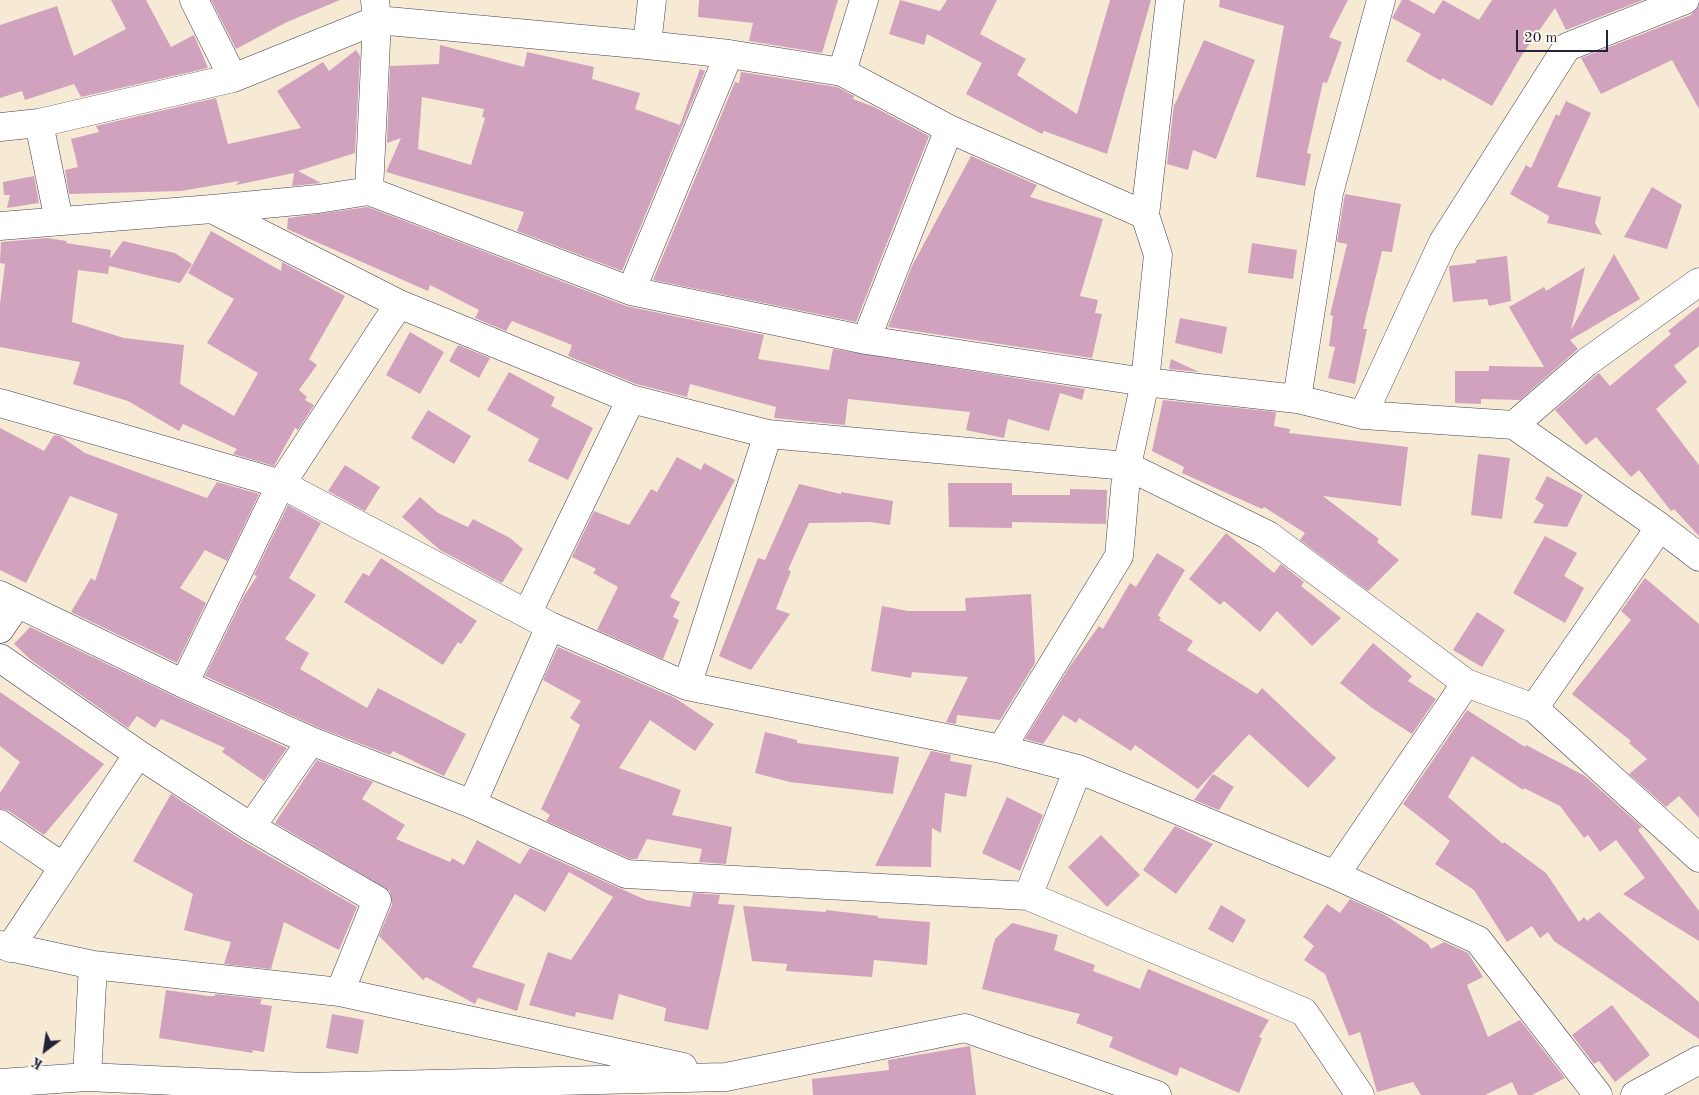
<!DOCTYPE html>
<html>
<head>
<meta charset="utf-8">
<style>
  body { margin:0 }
  #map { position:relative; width:1699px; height:1095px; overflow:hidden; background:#f6ead5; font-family:"Old Standard TT",serif }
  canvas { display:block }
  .north { position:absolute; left:20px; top:1025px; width:50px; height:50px; -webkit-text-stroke:4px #fbf7ec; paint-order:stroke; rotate:211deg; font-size:14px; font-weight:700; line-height:20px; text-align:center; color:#22223b }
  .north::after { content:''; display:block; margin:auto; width:18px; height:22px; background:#22223b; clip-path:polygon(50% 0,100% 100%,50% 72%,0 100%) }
  .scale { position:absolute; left:1516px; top:30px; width:92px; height:22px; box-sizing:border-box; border:2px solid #22223b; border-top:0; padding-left:6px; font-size:15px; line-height:18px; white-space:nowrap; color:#22223b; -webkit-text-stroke:4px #fbf7ec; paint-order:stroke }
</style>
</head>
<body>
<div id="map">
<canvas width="1699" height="1095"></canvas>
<div class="north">K</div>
<div class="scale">20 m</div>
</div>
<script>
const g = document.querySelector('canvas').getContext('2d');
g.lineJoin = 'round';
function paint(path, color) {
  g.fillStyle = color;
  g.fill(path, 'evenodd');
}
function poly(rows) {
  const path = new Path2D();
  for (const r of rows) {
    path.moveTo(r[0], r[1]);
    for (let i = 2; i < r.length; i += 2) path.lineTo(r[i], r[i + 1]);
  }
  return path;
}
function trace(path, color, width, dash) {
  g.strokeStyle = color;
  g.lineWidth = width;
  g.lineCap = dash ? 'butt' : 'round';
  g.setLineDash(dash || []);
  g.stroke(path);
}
paint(poly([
  [111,0,146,0,171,47,194,35,208,68,81,97,74,84,25,100,22,91,0,98,0,25,57,6,74,56,126,29],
  [211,0,340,0,287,22,236,49],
  [699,0,838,0,822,53,749,41,753,23,698,17],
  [900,0,940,11,947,0,997,0,980,34,1026,59,1017,75,1077,114,1110,0,1151,0,1107,154,1044,131,1042,134,966,94,982,63,927,34,924,45,889,34],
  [1220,0,1348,0,1329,37,1342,42,1327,83,1323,82,1307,153,1311,154,1305,186,1256,177,1284,26,1219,7],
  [1402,0,1409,0,1434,14,1443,0,1479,20,1492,0,1643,0,1566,30,1555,8,1522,55,1492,106,1442,78,1441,81,1406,61,1421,34,1392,18],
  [1699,6,1699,109,1672,60,1601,94,1581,58,1691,15],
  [1204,40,1255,60,1216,159,1193,150,1188,170,1167,164,1174,104,1175,104],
  [440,45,524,67,527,52,594,67,592,79,640,93,635,109,680,125,700,69,705,71,622,271,517,231,524,212,386,172,401,138,387,143,390,66,439,64],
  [422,97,484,109,482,117,485,118,471,165,418,149],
  [356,50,360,56,355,153,298,171,321,183,292,186,294,173,236,185,239,181,181,191,69,194,65,170,78,167,71,139,99,132,96,126,216,98,228,144,301,128,277,91,323,62,329,71],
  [741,72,837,87,854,96,853,99,874,107,929,136,856,322,653,280,735,82,739,83],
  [1566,101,1591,113,1557,187,1601,197,1595,223,1602,235,1547,223,1549,216,1510,194,1526,165,1531,168,1556,114,1559,116],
  [971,156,1037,185,1030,197,1103,219,1080,296,1098,300,1095,313,1102,314,1092,358,888,327,912,266],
  [34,176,39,203,7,208,10,195,4,195,3,182],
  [1652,187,1682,205,1667,249,1624,237],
  [1345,194,1401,204,1392,252,1382,251,1363,329,1367,329,1355,384,1328,378,1335,347,1329,346,1333,316,1330,315,1347,244,1337,242],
  [368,207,626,306,764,335,758,359,829,370,833,349,1085,389,1082,400,1060,393,1049,431,1008,419,1004,438,966,430,970,412,848,399,845,425,774,418,776,407,690,384,687,397,636,384,568,356,572,345,512,321,506,331,475,318,479,310,430,285,428,291,287,229,288,218],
  [211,231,281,271,282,262,345,296,309,359,317,365,299,390,307,397,305,400,314,405,298,430,295,428,274,466,233,454,237,449,183,424,179,431,128,401,73,384,80,362,0,347,0,304,5,264,0,263,1,242,47,238,67,241,66,243,111,250,110,259,123,241,175,253,192,264,180,283,109,266,108,274,78,270,72,322,124,338,184,345,180,384,234,416,258,373,207,343,234,299,188,273],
  [1252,243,1297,250,1293,279,1248,273],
  [1614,254,1640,299,1570,340,1578,349,1520,400,1481,399,1481,404,1455,403,1455,371,1489,371,1489,366,1544,367,1509,307,1544,287,1546,291,1585,267,1571,330],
  [1507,256,1511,301,1489,306,1487,299,1453,302,1449,266,1476,263,1476,260],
  [1699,306,1699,346,1674,366,1687,382,1656,409,1699,465,1699,536,1674,509,1671,511,1639,470,1631,477,1596,437,1586,445,1555,410,1599,373,1610,386,1671,334,1668,331],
  [1180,318,1227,327,1222,354,1175,343],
  [410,332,444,352,420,394,386,375],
  [458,345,490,358,479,378,449,361],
  [1171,359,1199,372,1169,369],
  [509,372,555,397,551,406,593,428,568,480,528,461,539,439,487,410],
  [1163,400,1276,412,1274,426,1290,429,1289,433,1408,447,1401,506,1323,496,1379,539,1377,542,1399,560,1368,591,1300,540,1305,533,1264,507,1262,509,1182,473,1184,467,1152,451],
  [428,410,471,436,454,464,411,438],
  [0,428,44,451,54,435,60,436,85,453,207,498,217,482,259,494,227,561,205,550,180,588,206,603,177,663,71,612,91,578,95,581,118,514,70,496,26,583,0,570],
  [1478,454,1510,458,1502,519,1471,515],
  [677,457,701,470,704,463,735,480,670,597,680,602,673,617,679,620,663,659,597,630,618,587,593,573,596,569,572,557,594,511,629,525,651,489,657,492],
  [345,465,380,487,365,511,328,491],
  [1547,476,1583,495,1567,527,1533,523,1544,505,1535,499],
  [948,483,1012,483,1012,495,1070,495,1070,489,1107,490,1106,524,1012,522,1012,528,949,527],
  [799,484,841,494,841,492,893,501,890,525,870,522,809,523,788,570,791,571,776,609,790,614,751,670,719,656,758,558,765,560],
  [420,497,438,513,468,527,473,519,510,538,523,549,502,583,440,550,402,517],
  [288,505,321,523,289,578,316,595,285,639,309,653,300,669,367,708,378,688,466,734,444,776,393,751,390,755,317,727,205,676,244,596,257,576,254,575],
  [1226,533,1274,573,1281,564,1304,582,1301,586,1341,618,1312,646,1277,611,1260,632,1224,601,1220,605,1189,579],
  [1545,536,1577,553,1564,576,1584,588,1565,623,1513,593],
  [1157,553,1185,570,1158,615,1161,618,1159,620,1193,641,1187,650,1257,694,1262,688,1336,758,1308,788,1249,734,1198,789,1135,745,1131,751,1079,718,1076,723,1063,715,1043,744,1025,739,1070,666,1099,626,1103,629,1130,583,1136,587],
  [381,558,477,621,461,644,458,642,443,665,344,602,363,573,369,576],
  [1645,578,1699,624,1699,818,1679,796,1666,807,1629,774,1647,759,1629,743,1631,741,1572,694,1631,620,1621,611],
  [1031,594,1035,663,1000,720,957,715,956,724,946,722,968,677,912,672,911,678,871,671,882,606,908,611,966,611,965,598],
  [1477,612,1505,630,1482,667,1453,650],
  [30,627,178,698,287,748,264,781,222,752,225,748,161,719,155,728,137,716,128,728,31,660,14,644],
  [1373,643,1412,676,1408,681,1436,699,1412,734,1372,708,1340,683],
  [558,647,675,698,714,724,695,751,650,720,619,768,681,790,672,815,732,827,726,864,699,862,702,849,647,839,637,859,630,859,546,821,550,815,541,809,580,725,570,718,581,701,543,680],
  [0,692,104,764,44,835,9,811,0,809,0,793,20,762,0,746],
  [1467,710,1525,747,1526,745,1585,776,1642,827,1638,830,1699,911,1699,941,1623,894,1645,878,1616,840,1600,852,1588,835,1584,838,1560,806,1524,788,1523,790,1472,756,1448,797,1503,844,1504,842,1546,873,1579,922,1584,917,1587,921,1599,912,1699,1002,1699,1039,1554,941,1548,932,1540,938,1532,926,1507,942,1474,890,1435,864,1450,841,1403,804],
  [765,732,797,740,797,743,899,757,893,794,790,782,755,773],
  [931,751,951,755,950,761,972,765,966,797,945,793,941,833,932,828,931,867,875,866],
  [317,760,373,782,362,799,405,825,396,839,450,862,452,858,464,865,477,840,520,864,530,848,646,900,690,907,693,893,720,895,718,904,735,905,708,1030,664,1021,666,1008,619,994,613,1020,576,1012,575,1017,529,1005,548,952,571,960,613,897,569,872,545,912,515,894,472,967,525,984,517,1011,478,998,475,1004,426,977,423,980,379,936,392,905,390,891,275,823],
  [1213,774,1234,787,1219,810,1194,800],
  [171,794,243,841,357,907,339,950,284,922,271,969,224,964,231,942,184,930,193,894,133,861],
  [1007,797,1043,815,1020,871,982,853],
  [1175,826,1213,844,1176,894,1143,870],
  [1101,835,1140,875,1107,907,1068,867],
  [1350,899,1385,915,1428,944,1431,949,1444,942,1468,953,1483,977,1467,985,1488,1037,1520,1020,1565,1078,1532,1095,1518,1095,1512,1082,1485,1095,1421,1095,1413,1082,1377,1092,1360,1032,1349,1036,1325,974,1304,960,1314,946,1303,937,1327,904,1340,913],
  [1221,905,1246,920,1233,943,1208,929],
  [743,906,826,912,826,910,878,916,878,918,930,922,927,965,874,960,872,977,786,971,787,964,752,961],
  [1012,923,1058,935,1054,950,1095,965,1093,971,1140,989,1148,969,1269,1020,1259,1037,1262,1038,1239,1093,1180,1067,1177,1076,1109,1047,1113,1037,1076,1023,1080,1014,982,989,995,939],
  [166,990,208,996,215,996,215,994,262,999,260,1004,272,1006,264,1052,252,1050,253,1053,159,1038],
  [1612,1005,1650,1055,1615,1082,1599,1061,1594,1064,1572,1035],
  [332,1014,364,1020,358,1054,326,1048],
  [970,1046,976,1095,813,1095,812,1079,889,1070,888,1060]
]), '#d1a2bd');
const minor = poly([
  [194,0,233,78],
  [647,45,652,0],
  [842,72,864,0],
  [39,123,59,221],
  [0,127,39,123,233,78,377,20,647,45,729,54,842,72,949,129,1145,215],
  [369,191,377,20,375,0],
  [212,209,399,304,631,399,768,434,1127,466,1268,535,1466,683,1534,708,1699,858],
  [0,226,212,209,318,199,369,191,631,291,866,340,1145,382,1297,399,1363,415,1514,425,1660,527,1699,557],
  [631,291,729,54],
  [866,340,949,129],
  [1297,399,1329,193,1381,0],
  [0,403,281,484,550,626,687,686,1001,749,1078,769,1335,875,1478,940,1598,1095],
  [1363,415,1443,242,1567,47,1685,0],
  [1514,425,1587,362,1699,282],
  [0,595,184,684,311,741,472,804,626,874,1028,896,1304,1012,1360,1095],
  [527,614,631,399],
  [0,629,17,604],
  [0,658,138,754],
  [184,684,281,484,399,304],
  [687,686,768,434],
  [1534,708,1660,527],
  [311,741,251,827,377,900,340,992],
  [1001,749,1119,556,1127,466,1145,382,1158,255,1145,215,1170,0],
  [472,804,550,626],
  [0,824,63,867],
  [1335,875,1466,683],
  [1028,896,1078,769],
  [0,945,93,965,340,992,683,1067],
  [10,948,138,754,251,827],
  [87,1077,93,965],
  [0,1083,87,1077,305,1087,726,1077,965,1028,1157,1095],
  [1635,1095,1699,1060]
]);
trace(minor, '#424052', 29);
trace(minor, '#fff', 28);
</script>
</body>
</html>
